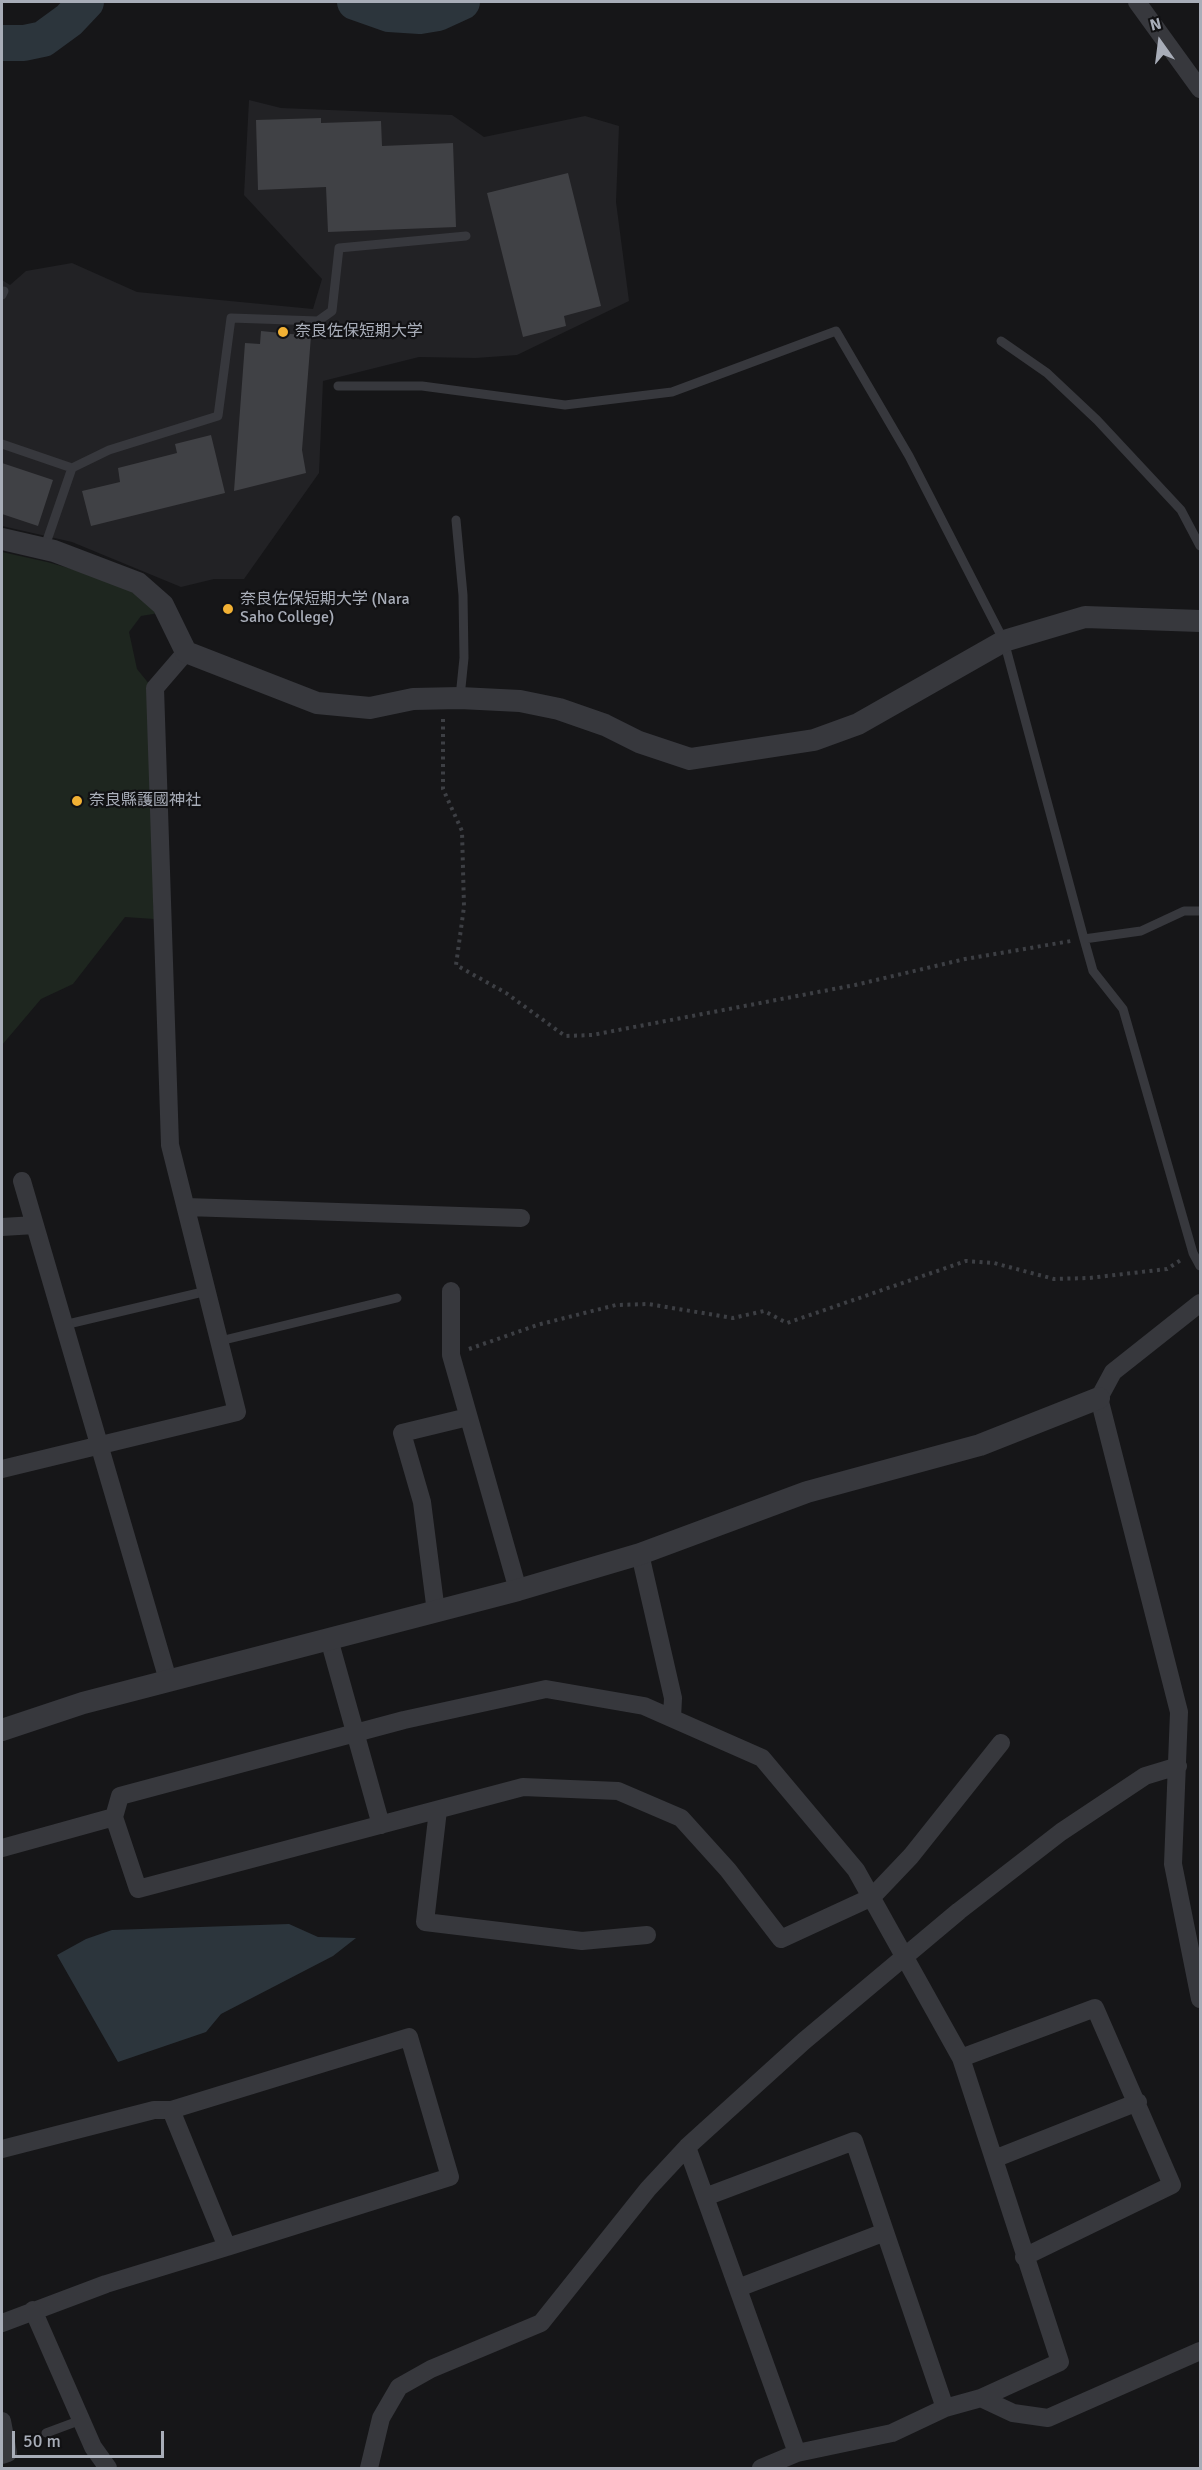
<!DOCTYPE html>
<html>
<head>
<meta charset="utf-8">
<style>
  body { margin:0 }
  #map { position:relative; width:1202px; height:2470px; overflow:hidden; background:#161618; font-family:Signika,sans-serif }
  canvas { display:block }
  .frame { position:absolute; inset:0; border:3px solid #a8adb8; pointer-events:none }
  .north { position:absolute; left:1130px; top:12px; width:60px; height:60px; -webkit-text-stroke:4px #111113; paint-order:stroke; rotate:346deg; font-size:16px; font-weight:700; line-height:24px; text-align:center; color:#a8adb8 }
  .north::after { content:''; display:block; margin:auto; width:21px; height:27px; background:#a8adb8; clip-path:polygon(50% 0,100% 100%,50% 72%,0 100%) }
  .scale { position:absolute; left:12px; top:2431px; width:152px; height:27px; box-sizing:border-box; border:3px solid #a8adb8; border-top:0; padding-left:8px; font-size:18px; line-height:21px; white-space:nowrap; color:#a8adb8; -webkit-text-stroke:4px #111113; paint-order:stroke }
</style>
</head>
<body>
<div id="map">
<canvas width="1202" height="2470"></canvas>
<div class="frame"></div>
<div class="north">N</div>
<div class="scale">50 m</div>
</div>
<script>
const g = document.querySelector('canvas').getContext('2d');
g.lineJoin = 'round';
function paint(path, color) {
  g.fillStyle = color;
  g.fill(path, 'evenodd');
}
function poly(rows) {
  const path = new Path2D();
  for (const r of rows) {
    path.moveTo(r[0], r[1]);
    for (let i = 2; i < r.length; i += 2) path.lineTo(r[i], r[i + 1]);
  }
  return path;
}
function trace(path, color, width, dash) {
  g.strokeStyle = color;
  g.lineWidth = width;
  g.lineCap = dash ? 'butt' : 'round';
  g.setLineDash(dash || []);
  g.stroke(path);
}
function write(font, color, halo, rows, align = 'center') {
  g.font = font + ' Signika,"Noto Sans JP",sans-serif';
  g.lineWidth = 4.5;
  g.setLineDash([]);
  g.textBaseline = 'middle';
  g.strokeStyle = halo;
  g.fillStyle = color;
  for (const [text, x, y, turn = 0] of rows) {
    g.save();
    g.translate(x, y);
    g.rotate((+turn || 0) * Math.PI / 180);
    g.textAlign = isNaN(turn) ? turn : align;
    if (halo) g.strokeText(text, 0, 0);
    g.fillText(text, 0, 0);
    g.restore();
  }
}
paint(poly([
  [249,100,281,108,452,115,484,137,585,116,619,126,616,202,629,301,517,355,476,358,419,357,323,381,319,473,244,579,214,579,181,587,72,542,2,526,2,280,10,285,26,271,72,263,137,292,313,309,322,279,244,195]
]), '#222225');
paint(poly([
  [2,552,47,562,136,587,159,613,141,616,129,632,137,669,150,685,154,919,125,917,73,984,41,999,2,1045]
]), '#1e261f');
paint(poly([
  [289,1924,318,1937,356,1938,333,1956,221,2014,206,2032,118,2062,57,1955,86,1939,112,1930]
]), '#2c353c');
trace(poly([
  [355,2,389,14,420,16,438,13,462,2],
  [2,43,24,43,43,39,69,20,86,2]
]), '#2c353c', 36);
paint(poly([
  [321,118,321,123,381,121,382,146,453,143,456,227,328,232,326,187,258,190,256,120],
  [568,173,601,306,564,316,566,326,523,337,487,193],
  [261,331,311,336,302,450,306,473,234,491,245,343,260,344],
  [211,435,225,493,91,526,82,491,120,482,118,468,177,453,175,444],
  [2,463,53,480,38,526,2,514]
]), '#404145');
trace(poly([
  [443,719,443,789,462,831,464,907,456,965,506,993,565,1036,592,1035,855,985,965,959,1071,941],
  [469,1349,537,1325,616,1305,648,1304,733,1318,764,1311,787,1323,966,1261,994,1263,1054,1279,1089,1278,1167,1269,1181,1260]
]), '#3d3f44', 4, [3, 4.5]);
trace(poly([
  [2,295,4,291],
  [1001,341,1047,373,1097,420,1181,510,1200,546],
  [338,386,422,386,565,405,672,392,836,331,909,456,1004,641,1084,939,1141,931,1184,911,1200,911],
  [2,444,72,468],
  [456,520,463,595,464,658,460,697],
  [44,549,72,468,109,450,218,416,231,318,318,321,332,311,339,248,466,236],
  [1084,939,1093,971,1123,1009,1193,1253,1200,1266],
  [64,1325,207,1291],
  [220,1341,397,1298],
  [46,2433,81,2420]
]), '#37383d', 9);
trace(poly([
  [1137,2,1200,89],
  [22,1181,168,1680],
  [186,1207,521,1218],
  [2,1227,35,1225],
  [451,1291,451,1355,518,1590],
  [1200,1303,1113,1372,1099,1398,1179,1712,1173,1864,1200,1999],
  [2,1469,237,1412,170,1145,155,688,186,652],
  [640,1554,673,1698,672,1718],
  [436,1612,422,1502,402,1433,468,1417],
  [329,1639,381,1825],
  [438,1810,425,1922,582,1941,647,1935],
  [114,1817,120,1796,404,1720,546,1689,644,1706,762,1758,856,1870,961,2058,1060,2362,981,2398,945,2408,892,2433,797,2453,761,2468],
  [2,1848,114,1817,138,1889,523,1787,618,1791,681,1818,728,1870,781,1939,872,1897,911,1856,1001,1743],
  [961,2058,1095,2008,1172,2185,1024,2257],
  [687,2147,797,2453],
  [2,2149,154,2110,171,2110,409,2037,450,2177,227,2247,171,2110],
  [994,2159,1138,2102],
  [705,2197,854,2141,945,2408],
  [738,2288,885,2232],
  [33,2310,93,2447,108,2468],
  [2,2323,106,2284,227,2247],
  [981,2398,1013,2413,1048,2418,1200,2351],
  [2,2421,8,2453,2,2455],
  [369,2468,381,2418,399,2387,431,2369,541,2323,648,2189,687,2147,804,2041,959,1911,1061,1832,1145,1776,1178,1766]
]), '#37383d', 18);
trace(poly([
  [2,539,54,551,138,583,163,605,186,652,317,703,370,708,413,699,460,698,520,701,559,709,605,725,639,742,690,759,814,740,858,724,1004,641,1085,617,1200,621],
  [2,1730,83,1703,518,1590,640,1554,807,1492,980,1445,1099,1398]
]), '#37383d', 22);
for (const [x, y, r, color] of [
  [283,332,6,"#f2b134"],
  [228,609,6,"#f2b134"],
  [77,801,6,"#f2b134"]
]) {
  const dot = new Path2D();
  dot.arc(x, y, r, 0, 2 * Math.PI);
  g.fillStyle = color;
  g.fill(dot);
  trace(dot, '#111113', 2);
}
write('16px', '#a8adb8', '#111113', [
  ["奈良佐保短期大学",295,332],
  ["奈良佐保短期大学 (Nara",240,600],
  ["Saho College)",240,618],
  ["奈良縣護國神社",89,801]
], 'left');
</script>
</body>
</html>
